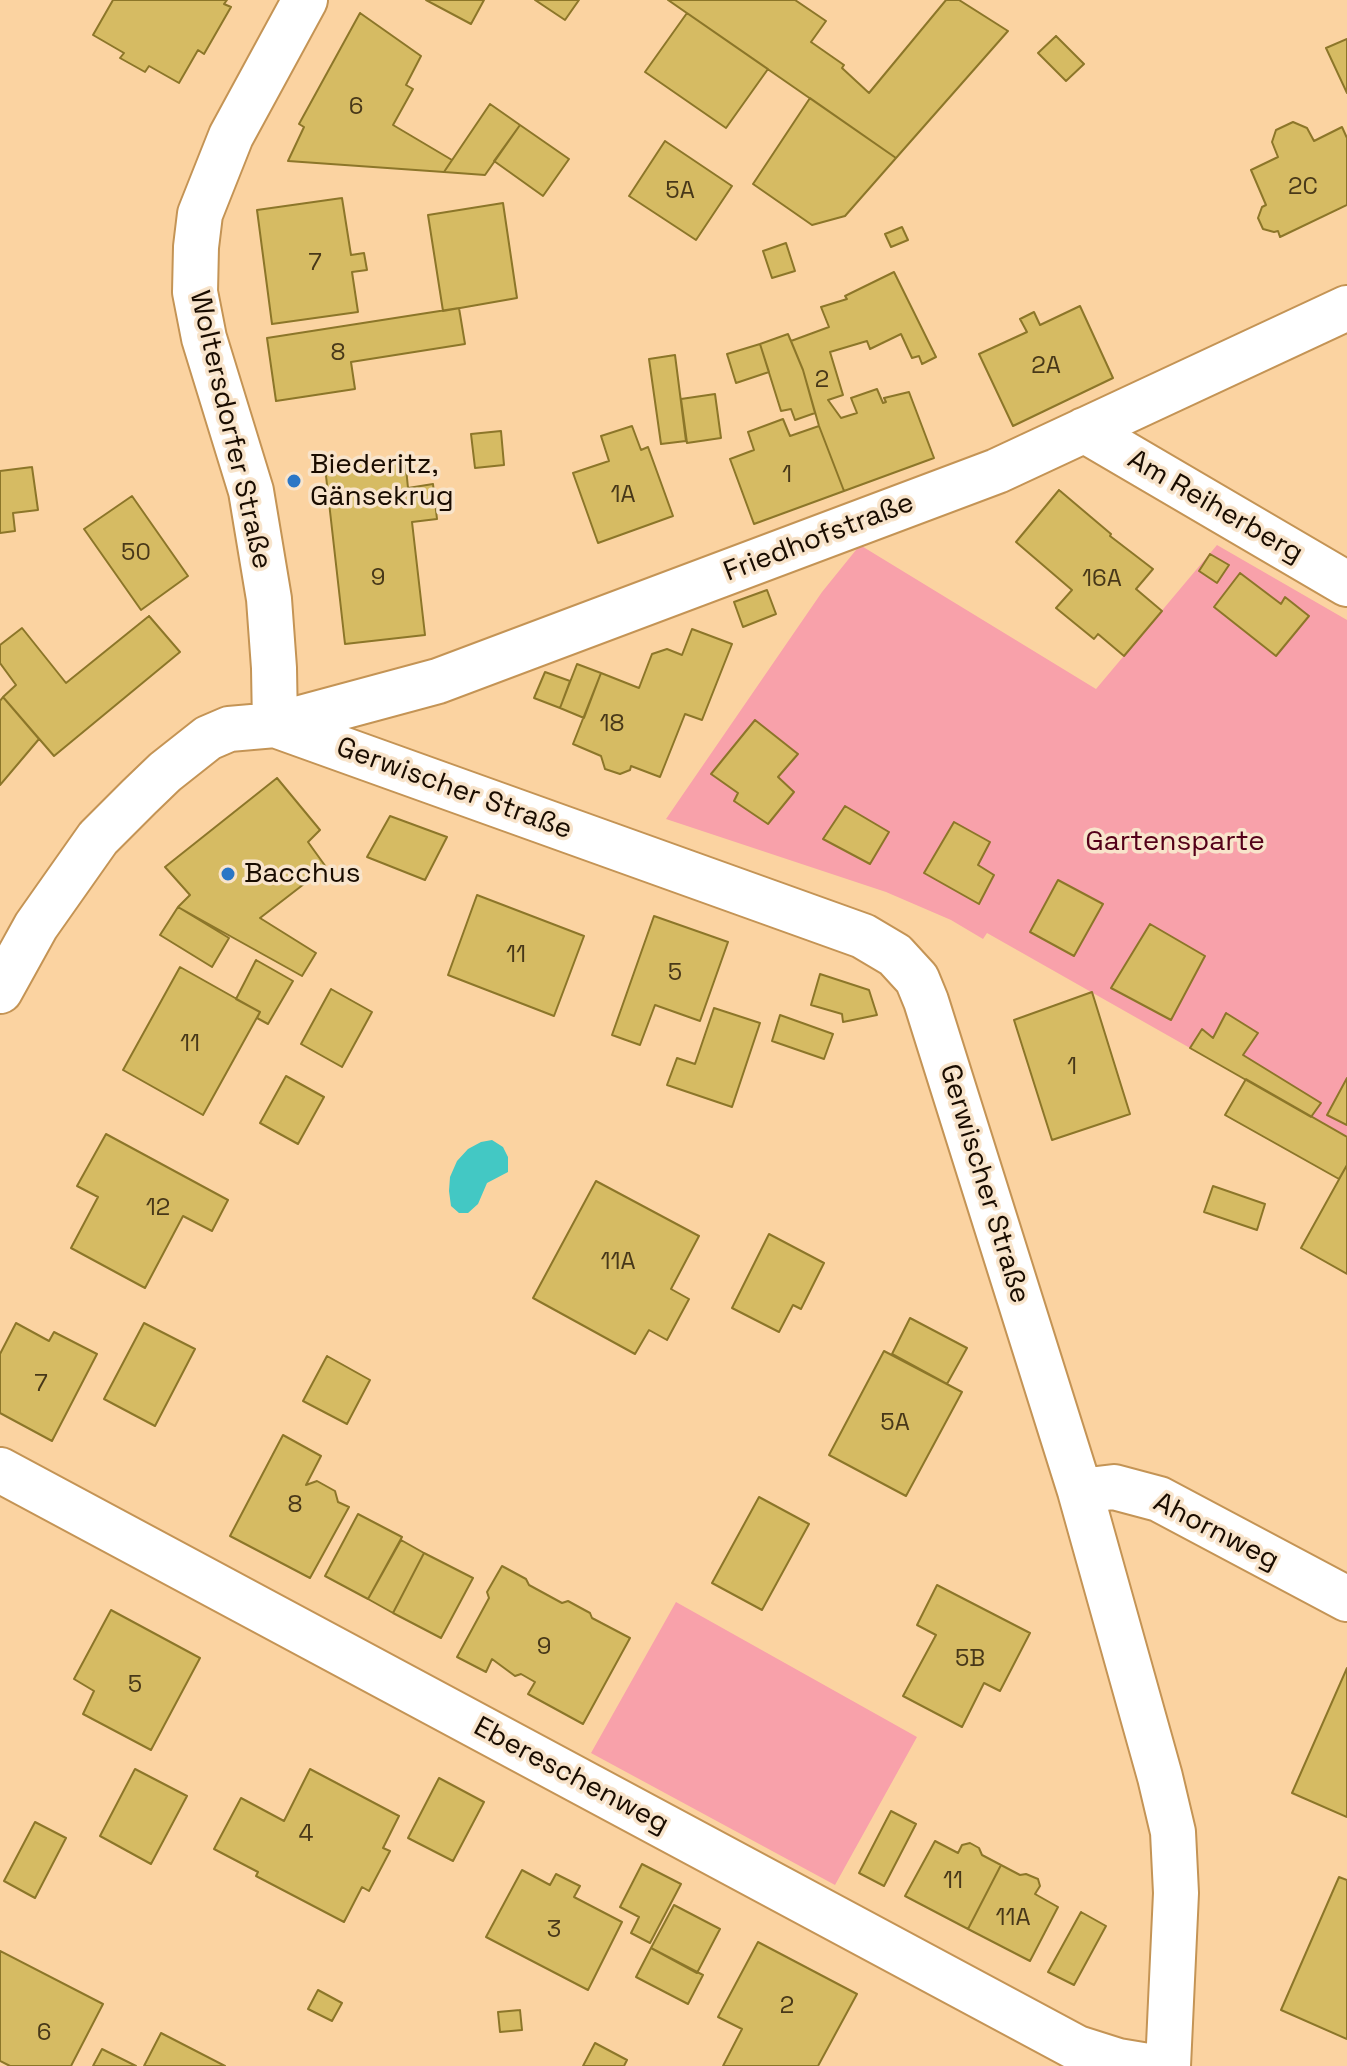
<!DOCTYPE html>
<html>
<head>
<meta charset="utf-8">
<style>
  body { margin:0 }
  canvas { display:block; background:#fbd3a1 }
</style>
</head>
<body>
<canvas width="1347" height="2066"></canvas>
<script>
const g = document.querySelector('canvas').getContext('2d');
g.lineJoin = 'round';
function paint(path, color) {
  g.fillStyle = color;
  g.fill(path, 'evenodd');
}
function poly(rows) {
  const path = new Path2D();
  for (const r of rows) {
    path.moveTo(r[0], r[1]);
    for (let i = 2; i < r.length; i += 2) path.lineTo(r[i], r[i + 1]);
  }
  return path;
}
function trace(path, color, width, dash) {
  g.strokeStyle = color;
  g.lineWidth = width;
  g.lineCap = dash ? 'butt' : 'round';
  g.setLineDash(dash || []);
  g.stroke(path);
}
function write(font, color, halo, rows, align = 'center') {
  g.font = font + ' "Space Grotesk",sans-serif';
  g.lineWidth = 7;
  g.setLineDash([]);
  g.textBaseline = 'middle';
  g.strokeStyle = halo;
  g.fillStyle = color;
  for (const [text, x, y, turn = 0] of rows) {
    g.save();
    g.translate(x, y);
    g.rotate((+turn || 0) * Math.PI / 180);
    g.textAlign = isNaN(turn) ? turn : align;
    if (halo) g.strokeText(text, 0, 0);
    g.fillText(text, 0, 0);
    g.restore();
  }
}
paint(poly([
  [860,545,1096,689,1217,545,1347,620,1347,1137,987,933,983,939,951,920,886,892,666,819,822,592],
  [676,1602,917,1737,835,1885,591,1753]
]), '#f8a1aa');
paint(poly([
  [492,1140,503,1147,508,1157,508,1172,487,1183,478,1204,468,1213,459,1213,451,1206,449,1191,450,1177,457,1161,468,1149,481,1142]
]), '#43c8c4');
const building = poly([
  [113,0,227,0,224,4,231,7,204,54,198,50,179,83,149,66,145,72,120,58,124,53,93,35,113,0],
  [426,0,484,0,471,24,426,0],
  [535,0,579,0,565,20,535,0],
  [668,0,795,0,826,21,811,42,844,65,842,68,869,93,946,0,959,0,1008,31,896,158,668,0],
  [360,13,421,56,406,85,413,89,393,125,452,160,444,172,288,161,304,127,299,124,360,13],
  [687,13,768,69,726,128,645,72,687,13],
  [1056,36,1084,64,1066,81,1038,53,1056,36],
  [1347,39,1347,93,1326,48,1347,39],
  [810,98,896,158,845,216,812,225,753,184,810,98],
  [490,104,520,125,485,175,444,172,490,104],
  [1293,122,1307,128,1314,141,1342,127,1347,138,1347,205,1280,237,1278,231,1274,232,1263,229,1258,218,1262,207,1266,205,1251,170,1278,157,1272,142,1276,130,1293,122],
  [520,125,569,159,543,196,494,161,520,125],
  [665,141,732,186,696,240,629,196,665,141],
  [342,198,351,255,364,253,367,270,352,272,358,312,272,324,257,210,342,198],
  [503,203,517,298,443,311,428,215,503,203],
  [902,227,908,240,891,247,885,234,902,227],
  [786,243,795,271,772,278,763,251,786,243],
  [894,272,936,357,922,364,919,356,912,358,901,334,870,349,867,341,830,352,843,395,828,400,841,418,857,413,851,398,877,389,883,403,886,402,884,398,909,392,934,458,844,491,819,426,803,370,791,341,829,327,821,307,847,299,845,296,894,272],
  [1080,306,1113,378,1013,426,979,354,1027,332,1020,319,1034,312,1040,325,1080,306],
  [459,308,465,344,351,362,355,389,276,401,267,338,459,308],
  [788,334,803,370,815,413,795,420,791,409,781,411,760,344,788,334],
  [760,344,769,372,736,383,727,354,760,344],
  [675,355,686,441,661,444,649,359,675,355],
  [715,394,721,438,687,443,681,399,715,394],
  [783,419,790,436,819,426,844,491,754,524,730,459,754,450,748,432,783,419],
  [632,426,641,450,648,447,673,516,598,543,573,473,609,461,601,436,632,426],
  [501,431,504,465,475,468,471,434,501,431],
  [405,458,408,488,433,484,437,519,412,522,425,635,345,644,325,467,405,458],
  [32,467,38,510,13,513,15,531,0,533,0,471,32,467],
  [1059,490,1111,534,1110,536,1153,569,1136,589,1162,611,1124,656,1098,634,1094,639,1056,608,1072,590,1016,542,1059,490],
  [132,496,188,576,141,610,84,529,132,496],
  [1210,554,1229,565,1217,583,1199,571,1210,554],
  [1240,573,1281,604,1285,597,1309,616,1276,656,1214,607,1240,573],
  [767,590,776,614,743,627,734,602,767,590],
  [149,616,180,652,54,756,3,697,16,685,0,663,0,645,22,628,66,683,149,616],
  [692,629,732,644,702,720,685,714,660,777,631,766,630,770,620,774,605,769,601,756,573,744,601,673,639,688,652,654,667,649,682,655,692,629],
  [577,664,601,673,584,718,560,708,577,664],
  [545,672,570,681,560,708,534,698,545,672],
  [3,697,39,739,0,785,0,701,3,697],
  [755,720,798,754,778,777,794,792,768,824,734,801,738,793,711,774,755,720],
  [277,778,320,830,308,842,326,867,260,918,316,953,302,976,178,907,190,895,165,867,277,778],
  [845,806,889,832,870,864,823,839,845,806],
  [390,816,447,837,425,880,367,857,390,816],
  [954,822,990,842,978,865,994,875,979,904,924,873,954,822],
  [1058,880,1103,904,1074,956,1030,932,1058,880],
  [477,895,584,936,554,1016,448,975,477,895],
  [178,907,229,938,212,967,160,935,178,907],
  [654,916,728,942,700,1021,655,1005,640,1045,612,1035,654,916],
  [1150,924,1205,956,1171,1020,1111,988,1150,924],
  [256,960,293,981,268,1024,257,1018,260,1012,236,999,256,960],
  [180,967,260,1012,203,1115,123,1070,180,967],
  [820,974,869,990,877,1015,843,1022,842,1014,811,1005,820,974],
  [331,989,372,1012,342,1067,301,1044,331,989],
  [1092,992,1130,1114,1052,1140,1014,1020,1092,992],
  [714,1008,760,1023,732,1107,667,1085,677,1058,695,1064,714,1008],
  [1226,1013,1258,1033,1243,1055,1321,1103,1311,1117,1190,1048,1202,1029,1213,1038,1226,1013],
  [780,1015,833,1034,824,1059,772,1041,780,1015],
  [286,1076,324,1097,298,1144,260,1123,286,1076],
  [1347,1078,1347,1125,1327,1115,1347,1078],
  [1246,1079,1347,1137,1347,1165,1339,1179,1225,1115,1246,1079],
  [106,1134,228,1200,212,1231,183,1216,145,1288,71,1248,98,1197,77,1186,106,1134],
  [1347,1165,1347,1274,1301,1248,1347,1165],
  [596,1181,699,1236,671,1289,689,1299,667,1340,649,1330,635,1354,533,1298,596,1181],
  [1213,1186,1265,1204,1257,1230,1204,1212,1213,1186],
  [769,1234,824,1263,801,1309,793,1305,779,1332,732,1308,769,1234],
  [910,1318,967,1348,947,1384,892,1354,910,1318],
  [16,1323,49,1341,54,1332,97,1354,52,1441,0,1413,0,1354,16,1323],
  [144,1323,195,1349,155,1426,104,1399,144,1323],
  [884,1351,962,1392,906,1496,829,1455,884,1351],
  [327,1356,370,1380,347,1424,303,1401,327,1356],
  [283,1435,321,1456,306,1485,317,1481,335,1491,338,1502,349,1507,310,1578,230,1536,283,1435],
  [759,1497,809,1524,762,1610,712,1583,759,1497],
  [358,1514,402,1537,368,1599,325,1576,358,1514],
  [401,1540,424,1553,393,1613,368,1599,401,1540],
  [424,1553,473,1578,441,1638,393,1613,424,1553],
  [502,1566,526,1579,529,1585,562,1603,568,1601,590,1613,592,1618,630,1638,583,1724,528,1694,535,1682,521,1674,515,1676,492,1659,486,1672,457,1657,489,1598,487,1592,502,1566],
  [937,1585,1030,1633,1000,1691,984,1683,962,1727,903,1696,936,1635,917,1625,937,1585],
  [111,1610,200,1658,151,1750,83,1714,94,1691,74,1679,111,1610],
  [1347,1668,1347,1817,1292,1793,1347,1668],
  [135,1769,187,1796,151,1864,100,1836,135,1769],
  [310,1769,399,1816,383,1848,390,1851,369,1891,362,1887,344,1922,256,1876,258,1872,214,1849,241,1798,284,1821,310,1769],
  [439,1778,484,1802,453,1861,408,1838,439,1778],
  [891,1811,916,1824,884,1886,859,1873,891,1811],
  [35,1822,66,1838,35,1898,4,1881,35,1822],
  [935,1841,958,1853,962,1845,970,1843,979,1848,982,1855,1001,1865,968,1929,905,1896,935,1841],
  [642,1864,681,1884,650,1943,631,1933,639,1917,620,1907,642,1864],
  [1001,1865,1020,1875,1026,1874,1038,1879,1040,1886,1035,1894,1058,1907,1030,1961,968,1929,1001,1865],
  [522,1870,550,1885,556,1874,580,1886,574,1897,622,1922,588,1990,486,1937,522,1870],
  [1339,1877,1347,1880,1347,2039,1281,2010,1339,1877],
  [674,1905,720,1929,697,1973,651,1948,674,1905],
  [1081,1912,1106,1926,1074,1985,1048,1972,1081,1912],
  [758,1942,857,1994,818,2066,723,2066,742,2029,718,2017,758,1942],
  [651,1948,703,1975,688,2004,636,1977,651,1948],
  [0,1951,103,2004,71,2066,10,2066,0,2061,0,1951],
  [318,1990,342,2003,332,2021,308,2009,318,1990],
  [520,2010,522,2030,500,2032,498,2012,520,2010],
  [161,2033,225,2066,144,2066,161,2033],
  [595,2043,627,2060,624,2066,583,2066,595,2043],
  [102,2049,136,2066,93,2066,102,2049]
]);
paint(building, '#d6bb63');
trace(building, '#8c7629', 2);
const street = poly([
  [1084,430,1347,584],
  [275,725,863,936,895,955,917,979,926,1001,1080,1491,1160,1777,1173,1832,1176,1893,1168,2066],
  [275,725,438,681,997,471,1347,308],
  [0,991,36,926,98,838,139,797,165,772,208,738,229,729,275,725,274,668,269,599,251,491,204,338,195,292,196,247,200,214,231,136,305,0],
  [0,1470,1077,2048,1118,2061,1148,2066],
  [1080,1491,1114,1487,1159,1499,1347,1599]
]);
trace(street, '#c49455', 48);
trace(street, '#fff', 44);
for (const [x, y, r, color] of [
  [294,481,8,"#2a76c6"],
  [228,874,8,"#2a76c6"]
]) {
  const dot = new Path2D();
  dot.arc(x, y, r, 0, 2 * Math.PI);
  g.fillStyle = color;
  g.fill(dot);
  trace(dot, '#f8e4cb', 3);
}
write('24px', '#483819', null, [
  ["6",356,107],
  ["2C",1303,187],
  ["5A",680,191],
  ["7",315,263],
  ["8",338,353],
  ["2A",1046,366],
  ["2",822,380],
  ["1",787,475],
  ["1A",623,495],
  ["50",136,553],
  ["9",378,578],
  ["16A",1102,579],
  ["18",612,724],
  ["11",516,955],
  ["5",675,973],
  ["11",190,1044],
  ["1",1072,1067],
  ["12",158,1208],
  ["11A",618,1262],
  ["7",41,1384],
  ["5A",895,1423],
  ["8",295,1505],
  ["9",544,1647],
  ["5B",970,1659],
  ["5",135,1685],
  ["4",306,1834],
  ["11",953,1881],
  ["11A",1013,1918],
  ["3",554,1930],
  ["2",787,2006],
  ["6",44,2033]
]);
write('28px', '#190c00', '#f8e4cb', [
  ["Woltersdorfer Straße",230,430,77],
  ["Am Reiherberg",1215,507,30],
  ["Friedhofstraße",819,538,-21],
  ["Gerwischer Straße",454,789,20],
  ["Gerwischer Straße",984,1184,73],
  ["Ahornweg",1216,1532,27],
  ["Ebereschenweg",571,1776,28]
]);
write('28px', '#190c00', '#f8e4cb', [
  ["Biederitz,",310,465],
  ["Gänsekrug",310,497],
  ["Bacchus",244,874]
], 'left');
write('28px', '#540019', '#f8e4cb', [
  ["Gartensparte",1175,842]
]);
</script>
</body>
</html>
